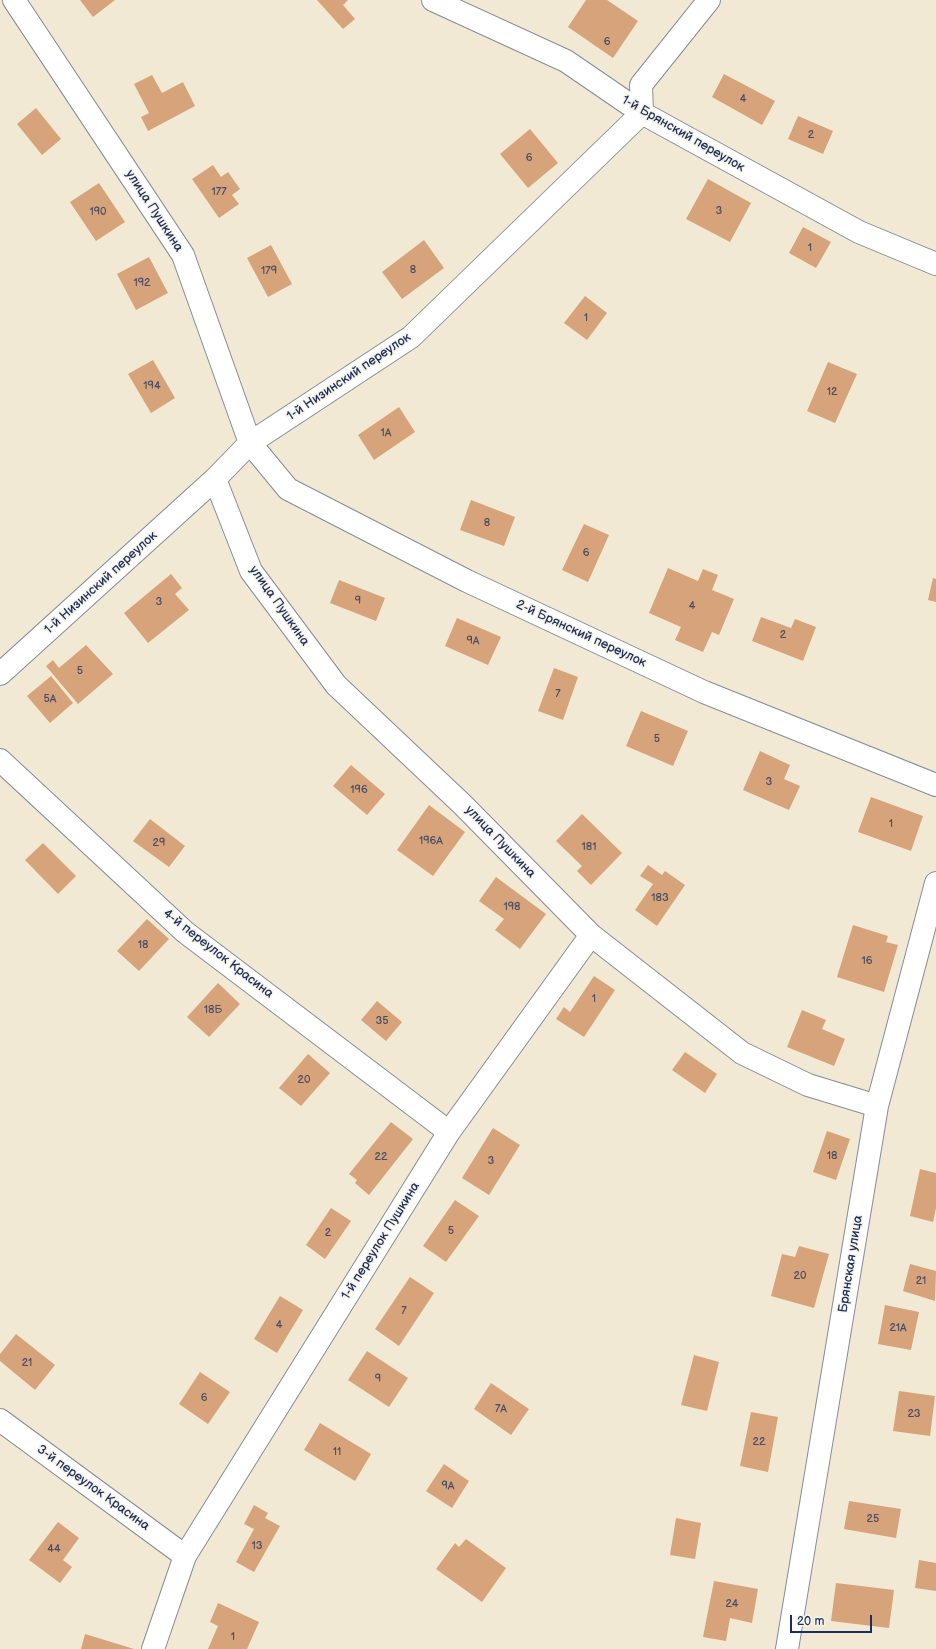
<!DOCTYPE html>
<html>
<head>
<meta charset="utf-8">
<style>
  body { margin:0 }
  #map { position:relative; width:936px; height:1649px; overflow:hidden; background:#f1e9d3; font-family:"Balsamiq Sans",sans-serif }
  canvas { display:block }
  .scale { position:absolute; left:790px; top:1615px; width:82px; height:18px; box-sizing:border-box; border:2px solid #1b2f5e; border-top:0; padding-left:5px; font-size:12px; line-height:14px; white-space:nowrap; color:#1b2f5e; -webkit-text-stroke:3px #f7f3e8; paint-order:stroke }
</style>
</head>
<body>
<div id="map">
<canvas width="936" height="1649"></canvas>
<div class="scale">20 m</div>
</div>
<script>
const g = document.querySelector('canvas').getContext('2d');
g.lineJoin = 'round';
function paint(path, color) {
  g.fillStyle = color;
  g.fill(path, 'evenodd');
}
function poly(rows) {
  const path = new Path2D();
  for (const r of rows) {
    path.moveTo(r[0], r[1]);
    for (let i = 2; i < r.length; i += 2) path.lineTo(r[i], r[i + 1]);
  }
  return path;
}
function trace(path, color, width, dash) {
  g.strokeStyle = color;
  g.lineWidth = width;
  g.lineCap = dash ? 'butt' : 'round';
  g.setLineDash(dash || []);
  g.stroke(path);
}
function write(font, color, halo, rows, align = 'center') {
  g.font = font + ' "Balsamiq Sans",sans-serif';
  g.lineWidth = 3;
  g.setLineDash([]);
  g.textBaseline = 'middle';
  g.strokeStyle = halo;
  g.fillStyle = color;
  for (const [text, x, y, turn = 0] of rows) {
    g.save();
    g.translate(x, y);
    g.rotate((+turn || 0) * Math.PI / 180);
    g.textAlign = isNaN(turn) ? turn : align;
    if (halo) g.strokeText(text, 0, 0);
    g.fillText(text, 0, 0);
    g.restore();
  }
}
paint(poly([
  [80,0,115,0,93,17],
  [317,0,348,0,343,5,355,19,343,29],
  [586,0,607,0,638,21,613,58,568,27],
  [724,74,775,101,762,125,712,97],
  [152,75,162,93,183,82,195,106,148,131,141,117,149,113,134,84],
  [36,108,61,139,42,155,17,124],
  [798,116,833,131,823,154,788,139],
  [530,129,558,163,528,188,500,154],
  [213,165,221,177,228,172,240,189,232,195,239,204,219,218,192,179],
  [708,179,751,203,730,242,686,219],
  [99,183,125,222,96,241,70,202],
  [803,227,831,242,816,268,789,253],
  [424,240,444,268,402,299,382,272],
  [271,245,292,284,268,297,247,258],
  [149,257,168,293,136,310,117,274],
  [585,296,607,313,587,340,564,323],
  [153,360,175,398,151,413,128,374],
  [828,362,857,374,835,423,807,411],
  [399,407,415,432,374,460,358,435],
  [471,500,515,517,504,546,460,530],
  [584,524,609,535,588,582,562,570],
  [668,568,698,581,703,569,718,575,712,590,734,599,719,635,712,632,703,652,675,640,681,627,649,613],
  [171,574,182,588,175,594,189,610,148,643,124,613],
  [933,578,936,579,936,602,928,600],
  [339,580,385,598,376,621,330,603],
  [761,617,791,628,795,619,816,627,803,661,752,641],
  [457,618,501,637,488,665,445,646],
  [86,645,113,674,78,704,46,666,53,660,59,668],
  [554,668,578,677,563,720,538,711],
  [51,676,73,703,50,723,27,696],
  [641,711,688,731,673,766,626,746],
  [760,751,790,765,784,779,800,786,789,810,743,790],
  [351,765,385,794,367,815,333,786],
  [871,797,923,816,911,851,858,832],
  [429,805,465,832,433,876,397,850],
  [582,814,622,853,591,885,577,871,582,866,556,841],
  [150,819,185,846,169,867,133,841],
  [43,843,76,876,58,894,25,860],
  [648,865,662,875,665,871,685,885,657,926,635,910,653,884,640,876],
  [496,877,546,914,520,949,495,930,504,919,479,901],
  [147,919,169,939,139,971,117,951],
  [853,925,888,936,886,942,898,945,884,992,837,977],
  [594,976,615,990,584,1037,556,1019,564,1007,570,1012],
  [218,983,240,1004,209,1037,187,1017],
  [377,1001,402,1022,386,1041,361,1020],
  [802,1010,826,1020,822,1029,845,1039,834,1066,787,1047],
  [685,1052,717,1074,705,1093,672,1070],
  [308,1054,330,1073,301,1106,279,1088],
  [391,1122,413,1139,369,1195,355,1183,357,1180,349,1174],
  [493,1128,520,1145,489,1195,462,1178],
  [827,1131,850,1139,836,1180,813,1172],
  [920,1169,936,1173,936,1208,933,1222,910,1216],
  [455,1200,479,1216,446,1262,423,1246],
  [331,1208,351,1221,325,1259,306,1245],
  [799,1246,829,1254,814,1308,771,1296,782,1254,795,1257],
  [910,1264,936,1271,935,1301,903,1291],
  [410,1277,434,1293,399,1346,375,1329],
  [280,1296,303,1310,277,1353,254,1339],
  [885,1305,919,1312,911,1350,878,1344],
  [16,1334,55,1365,35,1390,0,1361,0,1354],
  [367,1351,408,1378,389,1407,348,1380],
  [694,1355,719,1362,707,1411,681,1405],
  [200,1372,230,1392,208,1424,179,1404],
  [491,1383,529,1409,511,1435,474,1409],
  [899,1391,935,1396,930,1436,893,1431],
  [751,1412,778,1417,768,1472,740,1466],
  [320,1423,371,1454,355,1481,304,1450],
  [444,1464,469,1481,452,1508,426,1491],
  [849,1501,901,1509,896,1538,844,1529],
  [254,1505,268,1513,265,1518,280,1526,254,1572,236,1562,254,1529,244,1524],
  [676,1518,701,1523,695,1559,670,1555],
  [58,1522,79,1538,63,1560,72,1567,60,1583,29,1560],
  [466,1539,506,1568,482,1602,436,1569,455,1543,459,1547],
  [919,1560,936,1563,936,1591,915,1588],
  [714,1581,758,1589,752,1623,730,1618,726,1641,703,1637],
  [836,1583,894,1590,889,1628,831,1621],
  [218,1603,259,1622,247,1649,208,1649,218,1626,210,1622],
  [85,1634,134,1649,81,1649]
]), '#d7a37a');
const street = poly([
  [14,0,183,255,250,443,288,489,467,581,704,692,936,785],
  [433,0,566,61,642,113,859,232,936,264],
  [215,479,251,571,336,685,463,805,591,935,742,1053,808,1085,877,1106],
  [0,674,215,479,250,443,411,337,642,113,641,85,709,0],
  [0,760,185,932,449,1132],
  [0,1420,185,1556],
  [153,1649,185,1556,449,1132,591,935],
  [787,1649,877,1106,936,883]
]);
trace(street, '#868c98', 24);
trace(street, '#fff', 22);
write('11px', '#4a4c65', null, [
  ["6",607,42],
  ["4",743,99],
  ["2",811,135],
  ["6",529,158],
  ["177",219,192],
  ["3",719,211],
  ["190",98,212],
  ["1",810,248],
  ["8",413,270],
  ["179",269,271],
  ["192",142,283],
  ["1",586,318],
  ["194",152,386],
  ["12",832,392],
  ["1А",386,433],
  ["8",487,523],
  ["6",586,553],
  ["9",358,601],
  ["3",159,602],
  ["4",692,606],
  ["2",783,635],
  ["9А",473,641],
  ["5",80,671],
  ["7",558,694],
  ["5А",50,699],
  ["5",657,739],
  ["3",769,782],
  ["196",359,790],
  ["1",891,824],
  ["196А",431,841],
  ["29",159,843],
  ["181",589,847],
  ["183",660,898],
  ["198",512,907],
  ["18",143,945],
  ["16",867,961],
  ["1",594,999],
  ["18Б",213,1010],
  ["35",382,1021],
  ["20",304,1080],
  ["18",832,1156],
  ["22",381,1157],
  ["3",491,1161],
  ["5",451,1231],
  ["2",328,1233],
  ["20",800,1276],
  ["21",921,1281],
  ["7",404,1311],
  ["4",279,1325],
  ["21А",898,1328],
  ["21",27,1363],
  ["9",378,1379],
  ["6",204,1398],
  ["7А",501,1409],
  ["23",914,1414],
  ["22",759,1442],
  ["11",337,1452],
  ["9А",448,1486],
  ["25",873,1519],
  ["13",257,1546],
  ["44",54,1549],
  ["24",732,1604],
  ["1",233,1637]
]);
write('13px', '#1b2f5e', '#f7f3e8', [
  ["1-й Брянский переулок",683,134,30],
  ["улица Пушкина",154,211,57],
  ["1-й Низинский переулок",349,377,-34],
  ["1-й Низинский переулок",101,583,-42],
  ["улица Пушкина",279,606,55],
  ["2-й Брянский переулок",581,634,25],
  ["улица Пушкина",500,842,46],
  ["4-й переулок Красина",218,954,38],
  ["1-й переулок Пушкина",381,1241,-58],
  ["Брянская улица",851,1264,-81],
  ["3-й переулок Красина",93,1488,36]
]);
</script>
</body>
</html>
